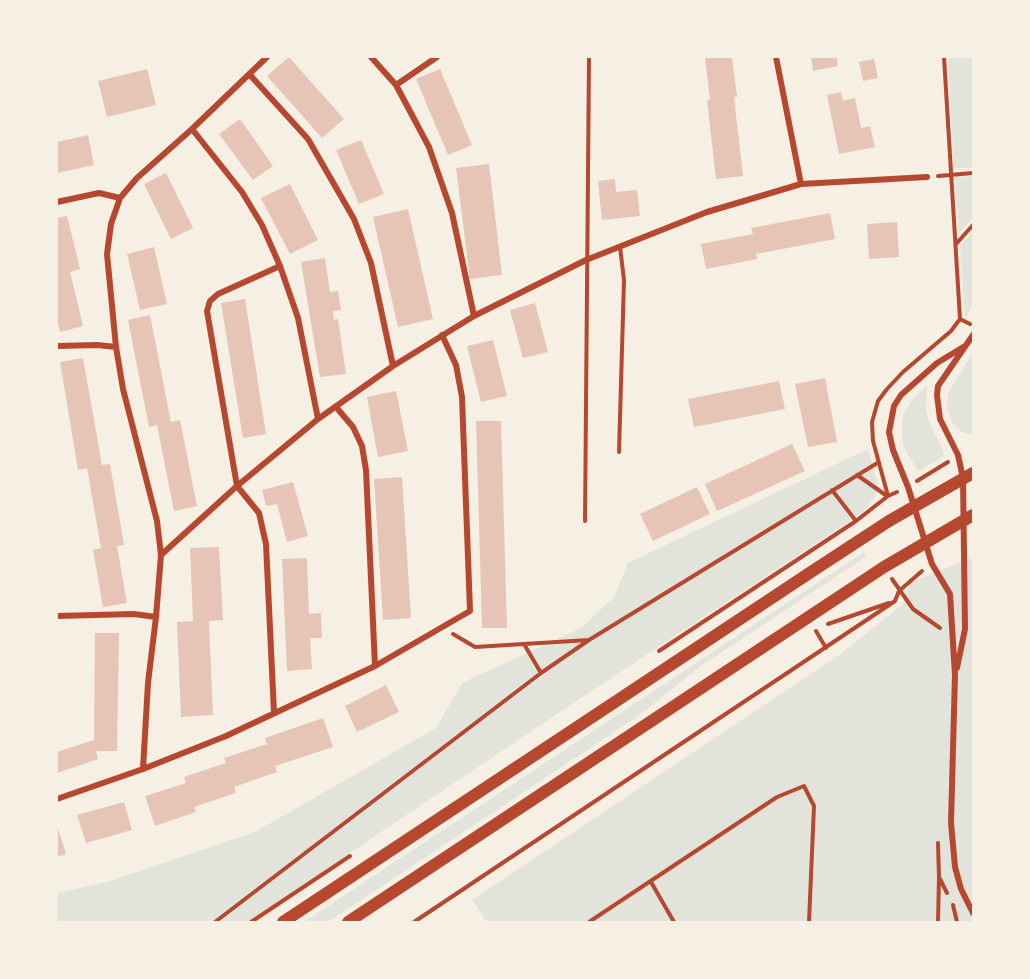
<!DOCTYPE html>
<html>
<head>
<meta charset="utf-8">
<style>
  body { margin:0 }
  #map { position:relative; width:1030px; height:979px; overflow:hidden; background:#f6efe4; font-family:Inter,sans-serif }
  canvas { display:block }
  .frame { position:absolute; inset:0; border:58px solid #f6efe4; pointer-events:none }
</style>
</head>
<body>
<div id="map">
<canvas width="1030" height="979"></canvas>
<div class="frame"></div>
</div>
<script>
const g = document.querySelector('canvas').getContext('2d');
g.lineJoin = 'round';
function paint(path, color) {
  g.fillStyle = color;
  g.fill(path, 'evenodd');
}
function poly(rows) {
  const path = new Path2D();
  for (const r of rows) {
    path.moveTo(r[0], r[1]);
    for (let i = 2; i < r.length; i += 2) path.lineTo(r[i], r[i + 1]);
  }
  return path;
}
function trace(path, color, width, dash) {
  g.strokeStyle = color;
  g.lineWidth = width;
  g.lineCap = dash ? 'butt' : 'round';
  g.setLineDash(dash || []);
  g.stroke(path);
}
paint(poly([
  [948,57,973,57,973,167,954,169],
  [973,176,973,218,959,233,955,177],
  [973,232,973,305,965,320,960,246],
  [973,352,973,436,962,432,952,422,947,408,948,393],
  [927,385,926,411,930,424,943,450,944,456,918,471,905,449,902,439,902,422,905,410,912,400],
  [868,449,878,485,875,497,862,513,572,704,247,922,57,922,57,893,107,882,255,832,436,728,462,683,581,628,614,597,628,563],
  [864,552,867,556,701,666,637,717,328,922,304,922],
  [973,557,973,922,487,922,472,900,839,655,902,605,910,583]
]), '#e2e4dc');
paint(poly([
  [289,57,344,119,322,138,267,76],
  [705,57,732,57,737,97,734,97,743,176,716,179,707,100,710,100],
  [811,57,837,57,838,66,813,71],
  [874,59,878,78,863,81,859,62],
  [147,69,156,105,107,117,98,81],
  [440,69,472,145,448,155,416,79],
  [841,92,843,101,855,98,861,128,870,126,875,147,839,154,827,95],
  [240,119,273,166,253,180,219,134],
  [88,135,94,165,57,173,57,142],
  [361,140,384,194,359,204,336,150],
  [489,164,502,275,470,279,456,168],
  [166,173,193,228,171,239,144,184],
  [615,179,616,192,637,190,640,216,602,220,598,181],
  [290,184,318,240,290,254,261,198],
  [408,209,433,319,398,327,373,217],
  [830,213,835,239,756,254,757,259,706,269,701,244,753,234,751,228],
  [67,216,80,269,70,272,83,326,60,332,57,320,57,218],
  [897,222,899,257,869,259,867,224],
  [154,247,167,304,140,310,127,254],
  [325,258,330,292,338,291,341,310,333,311,334,320,338,319,346,374,320,377,301,262],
  [245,299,266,434,243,438,221,303],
  [535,303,548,352,523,358,510,310],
  [150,315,171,422,180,420,197,506,174,511,157,425,149,427,128,320],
  [493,340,507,396,481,402,467,346],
  [83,358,102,465,110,464,124,545,117,546,127,603,103,607,93,550,101,548,87,468,78,470,60,362],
  [825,378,837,442,808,447,795,384],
  [779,381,785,409,694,427,688,399],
  [396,391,408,451,378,457,367,397],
  [476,421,501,421,507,628,482,628],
  [792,444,805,471,717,511,705,484],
  [402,477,411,618,383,620,374,479],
  [293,482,308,536,287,542,277,504,266,506,262,490],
  [697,487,710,514,653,541,640,514],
  [219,547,223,620,209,621,213,715,181,717,177,622,193,621,190,548],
  [307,558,309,614,321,613,322,638,310,638,312,669,287,671,282,559],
  [95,633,119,633,117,751,96,751,98,759,57,773,57,752,94,740],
  [386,685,399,712,357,732,345,706],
  [323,718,333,747,275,766,277,772,234,787,236,793,194,807,196,812,155,826,145,796,186,783,184,777,226,763,224,758,267,744,265,738],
  [124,802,132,830,86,843,77,815],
  [57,825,66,854,57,857]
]), '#e6c5b7');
trace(poly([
  [944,57,960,319,970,324],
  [938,176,973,173],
  [956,244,973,225],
  [857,475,887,496],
  [917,481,948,462],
  [832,490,856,521],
  [888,496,873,441,872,422,878,401,887,389,903,372,951,331,960,319],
  [892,579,913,609,940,628],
  [828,624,889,603],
  [816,631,826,648],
  [453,634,475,647,589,640],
  [524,644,541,673],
  [659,651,856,521,888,496,897,492],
  [938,843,939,877,947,893],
  [651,882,674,922],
  [953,905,957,922],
  [215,922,541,673,589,640,879,462],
  [251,922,350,856],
  [414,922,895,601,899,591,922,571],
  [589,922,777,797,804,786,814,806,809,922],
  [938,922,939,878]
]), '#b5482f', 4);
trace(poly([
  [619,452,624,280,620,247],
  [585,521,589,57]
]), '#b5482f', 4);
trace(poly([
  [371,57,396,85,429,147,452,213,474,316],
  [250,75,308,139,354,219,371,263,393,366],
  [396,85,437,57],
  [192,129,242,192,262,225,280,266,298,318,318,419],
  [801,184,927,177],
  [57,202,99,193,120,198],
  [57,346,97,345,116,347],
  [965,346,937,363,901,395,894,406,889,432,893,450,908,487,932,564,950,594,955,675,951,823,955,867,961,889,973,913],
  [336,407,353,427,362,446,366,470,375,666],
  [161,555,237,486,318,419,393,366,474,316,586,260,707,212,801,184,776,57],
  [57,616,134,614,156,617],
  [957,668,965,629,963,478,958,455,940,419,937,395,938,386,973,335],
  [274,713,266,544,259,513,237,486,207,311,210,301,218,294,280,266],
  [143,769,148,683,156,617,161,555,157,521,123,389,116,347,107,254,111,224,120,198,137,178,192,129,267,57],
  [57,799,143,769,226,736,375,666,470,611,462,397,456,365,442,335]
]), '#b5482f', 6);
trace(poly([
  [283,922,811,572,889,521,973,473],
  [348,922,884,567,973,515]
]), '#b5482f', 12);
</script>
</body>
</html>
